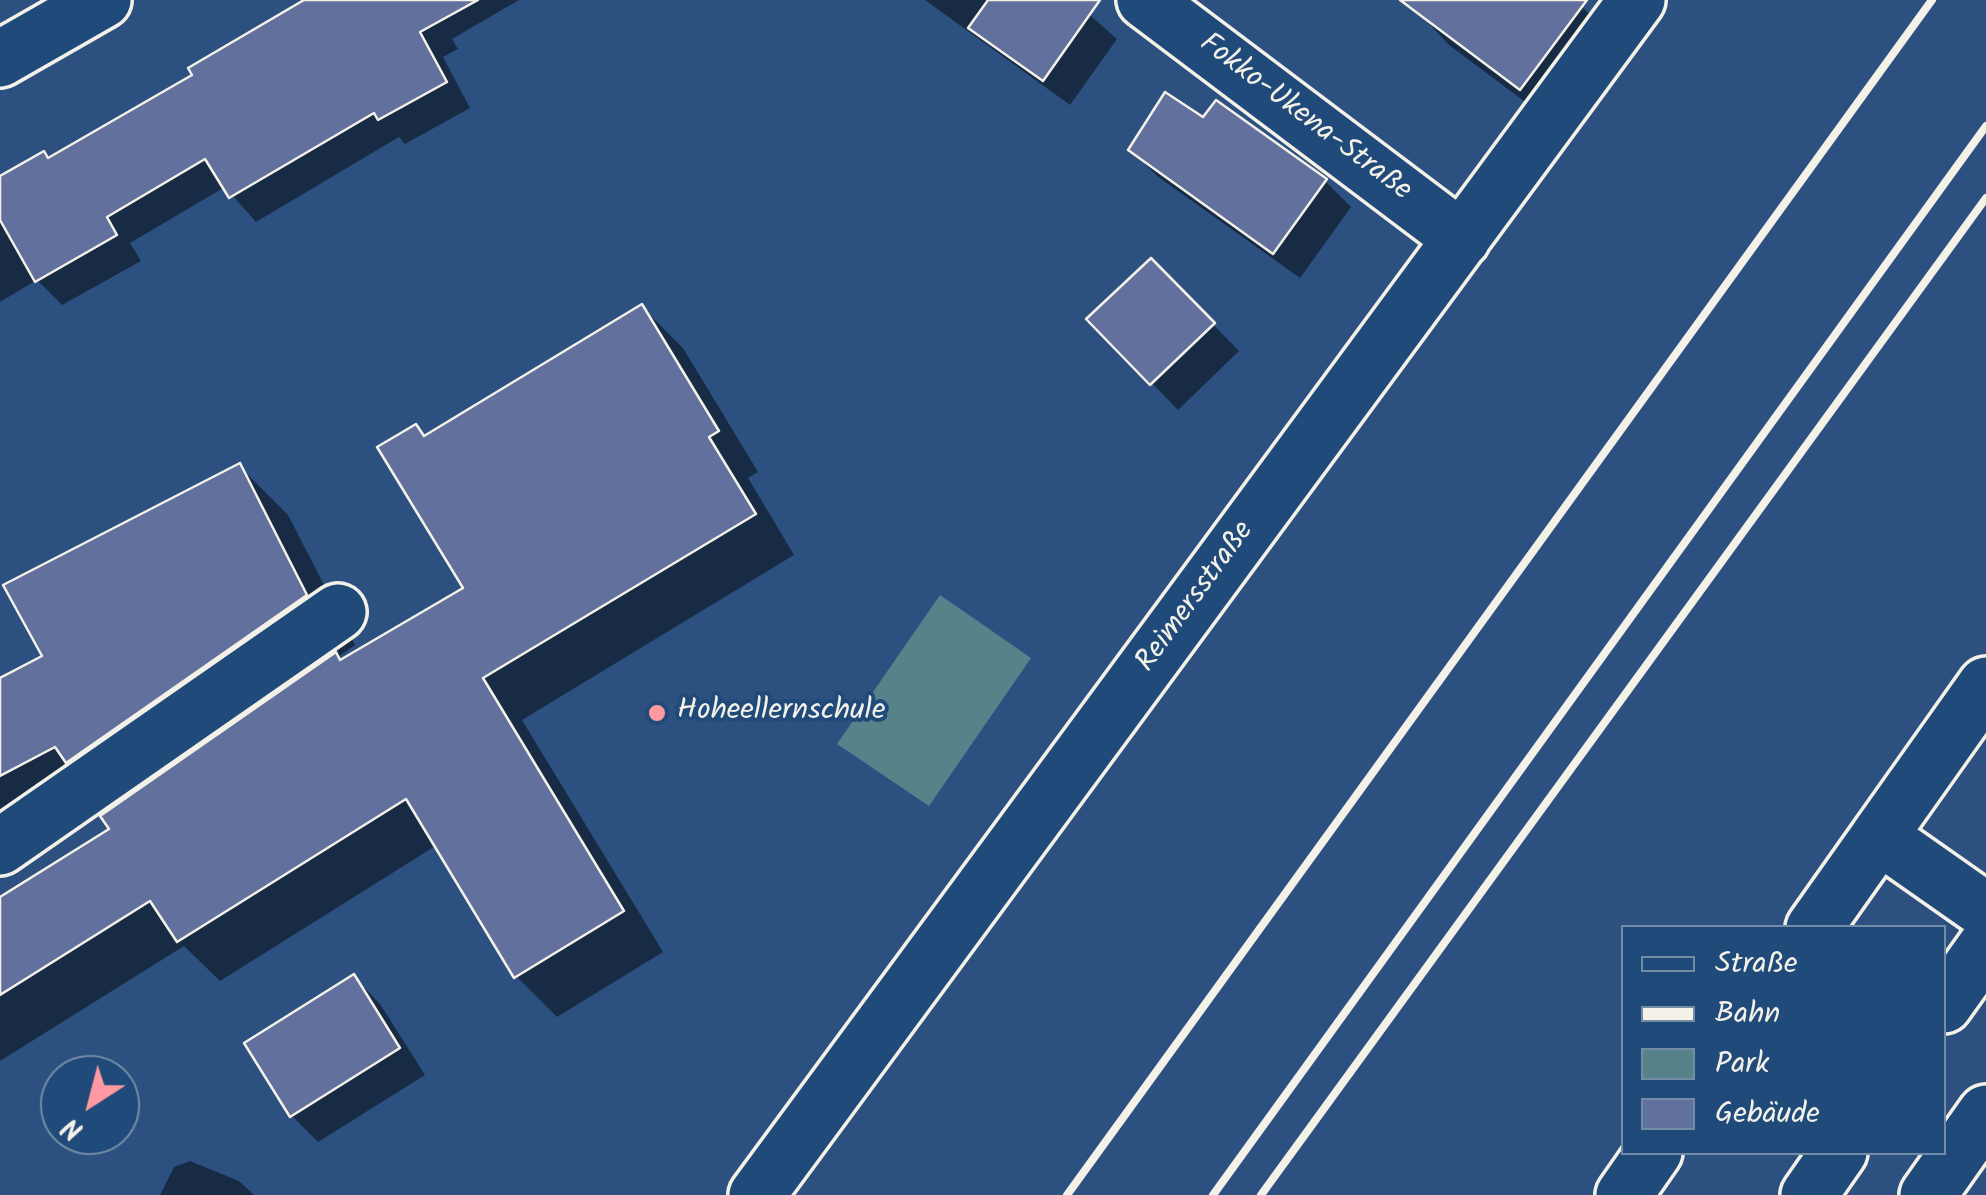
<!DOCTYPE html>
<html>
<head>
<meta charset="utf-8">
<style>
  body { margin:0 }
  #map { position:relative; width:1986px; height:1195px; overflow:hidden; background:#2c5180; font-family:Kalam,sans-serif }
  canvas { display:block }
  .legend { position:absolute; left:1621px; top:925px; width:325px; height:230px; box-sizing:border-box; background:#1f4a7a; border:2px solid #748da6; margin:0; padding:12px 18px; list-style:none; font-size:30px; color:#f4f1e8 }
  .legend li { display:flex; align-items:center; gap:20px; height:50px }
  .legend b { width:50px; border:2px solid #748da6 }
  .north { position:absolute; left:40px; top:1055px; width:100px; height:100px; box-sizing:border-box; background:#1f4a7a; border:2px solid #748da6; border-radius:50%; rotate:216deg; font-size:28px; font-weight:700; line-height:40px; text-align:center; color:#f4f1e8 }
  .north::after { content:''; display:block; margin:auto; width:35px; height:45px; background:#ff9aa2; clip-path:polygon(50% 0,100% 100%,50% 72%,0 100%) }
</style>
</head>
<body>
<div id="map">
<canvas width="1986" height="1195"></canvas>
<ul class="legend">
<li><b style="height:12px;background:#1f4a7a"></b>Straße</li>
<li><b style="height:12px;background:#f4f1e8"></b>Bahn</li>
<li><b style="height:28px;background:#56828a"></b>Park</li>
<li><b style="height:28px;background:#61709c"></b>Gebäude</li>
</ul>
<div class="north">N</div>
</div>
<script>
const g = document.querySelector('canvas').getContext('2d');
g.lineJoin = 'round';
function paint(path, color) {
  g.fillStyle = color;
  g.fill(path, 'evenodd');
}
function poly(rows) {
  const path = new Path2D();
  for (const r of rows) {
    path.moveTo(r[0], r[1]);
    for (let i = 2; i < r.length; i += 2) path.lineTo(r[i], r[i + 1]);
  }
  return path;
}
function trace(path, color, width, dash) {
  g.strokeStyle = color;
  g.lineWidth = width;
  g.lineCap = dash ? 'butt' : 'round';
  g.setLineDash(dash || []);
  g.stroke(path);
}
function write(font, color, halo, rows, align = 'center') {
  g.font = font + ' Kalam,sans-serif';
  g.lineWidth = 8;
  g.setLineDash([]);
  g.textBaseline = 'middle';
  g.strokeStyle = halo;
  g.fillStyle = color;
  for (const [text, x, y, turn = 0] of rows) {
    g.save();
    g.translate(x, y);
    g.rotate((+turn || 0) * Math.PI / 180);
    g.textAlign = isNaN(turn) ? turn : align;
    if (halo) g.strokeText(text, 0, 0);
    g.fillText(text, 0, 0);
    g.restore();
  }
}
paint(poly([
  [940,595,1031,658,929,806,837,744]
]), '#56828a');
paint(poly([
  [311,0,519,0,452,39,458,49,443,57,470,108,405,144,399,137,256,222,225,187,130,243,141,261,62,305,37,280,0,302,0,179,49,160,195,76],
  [925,0,1073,0,1117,39,1070,105],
  [1407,0,1575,0,1625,49,1564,131,1449,45],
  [1204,121,1325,181,1351,207,1300,278,1157,176,1131,150],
  [1151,261,1239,351,1178,410,1090,319],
  [642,307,683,348,758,472,748,478,794,555,522,720,663,952,557,1017,516,976,437,845,220,981,184,946,0,1061,0,900,238,752,117,811,102,797,0,874,0,681,45,657,239,466,288,515,355,645,338,657,342,661,467,589,416,427,426,437],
  [354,977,380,1004,425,1075,318,1142,292,1116],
  [190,1161,239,1181,254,1195,160,1195,174,1167]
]), '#0007');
const building = poly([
  [304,0,478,0,420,32,447,82,378,120,374,113,229,198,205,159,107,217,117,235,35,282,0,220,0,176,44,151,48,158,192,75,188,68,304,0],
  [988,0,1100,0,1043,81,968,28,988,0],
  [1400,0,1587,0,1520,90,1400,0],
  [1165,92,1203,117,1216,100,1327,179,1273,254,1128,150,1165,92],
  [1151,258,1215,323,1150,385,1086,319,1151,258],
  [642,304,719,431,709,437,756,514,483,678,624,911,514,978,406,799,177,942,150,901,0,995,0,897,109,829,100,816,336,652,340,660,463,588,377,447,416,424,424,436,642,304],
  [240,463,307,595,66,763,55,747,0,776,0,678,42,656,3,585,240,463],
  [354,974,400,1048,290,1117,244,1043,354,974]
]);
paint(building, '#61709c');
trace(building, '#f4f1e8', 2.5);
const minor = poly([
  [1145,0,1462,239],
  [0,59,103,0],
  [1879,836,1986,685],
  [0,847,338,612],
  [1814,928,1879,836,1986,911],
  [1944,1005,1986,946],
  [757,1195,1637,0],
  [1624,1195,1654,1152],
  [1809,1195,1839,1152],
  [1928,1195,1986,1113]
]);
trace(minor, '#f4f1e8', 62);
trace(minor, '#1f4a7a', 55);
trace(poly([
  [1067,1195,1932,0],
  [1213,1195,1986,126],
  [1261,1195,1986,198]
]), '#f4f1e8', 8);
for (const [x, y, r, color] of [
  [657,713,10,"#ff9aa2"]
]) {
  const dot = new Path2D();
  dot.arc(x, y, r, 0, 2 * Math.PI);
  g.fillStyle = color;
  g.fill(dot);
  trace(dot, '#1f4a7a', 4);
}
write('30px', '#f4f1e8', '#1f4a7a', [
  ["Fokko-Ukena-Straße",1304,119,37],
  ["Reimersstraße",1197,598,-54]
]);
write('30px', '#f4f1e8', '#1f4a7a', [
  ["Hoheellernschule",677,713]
], 'left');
</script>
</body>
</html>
